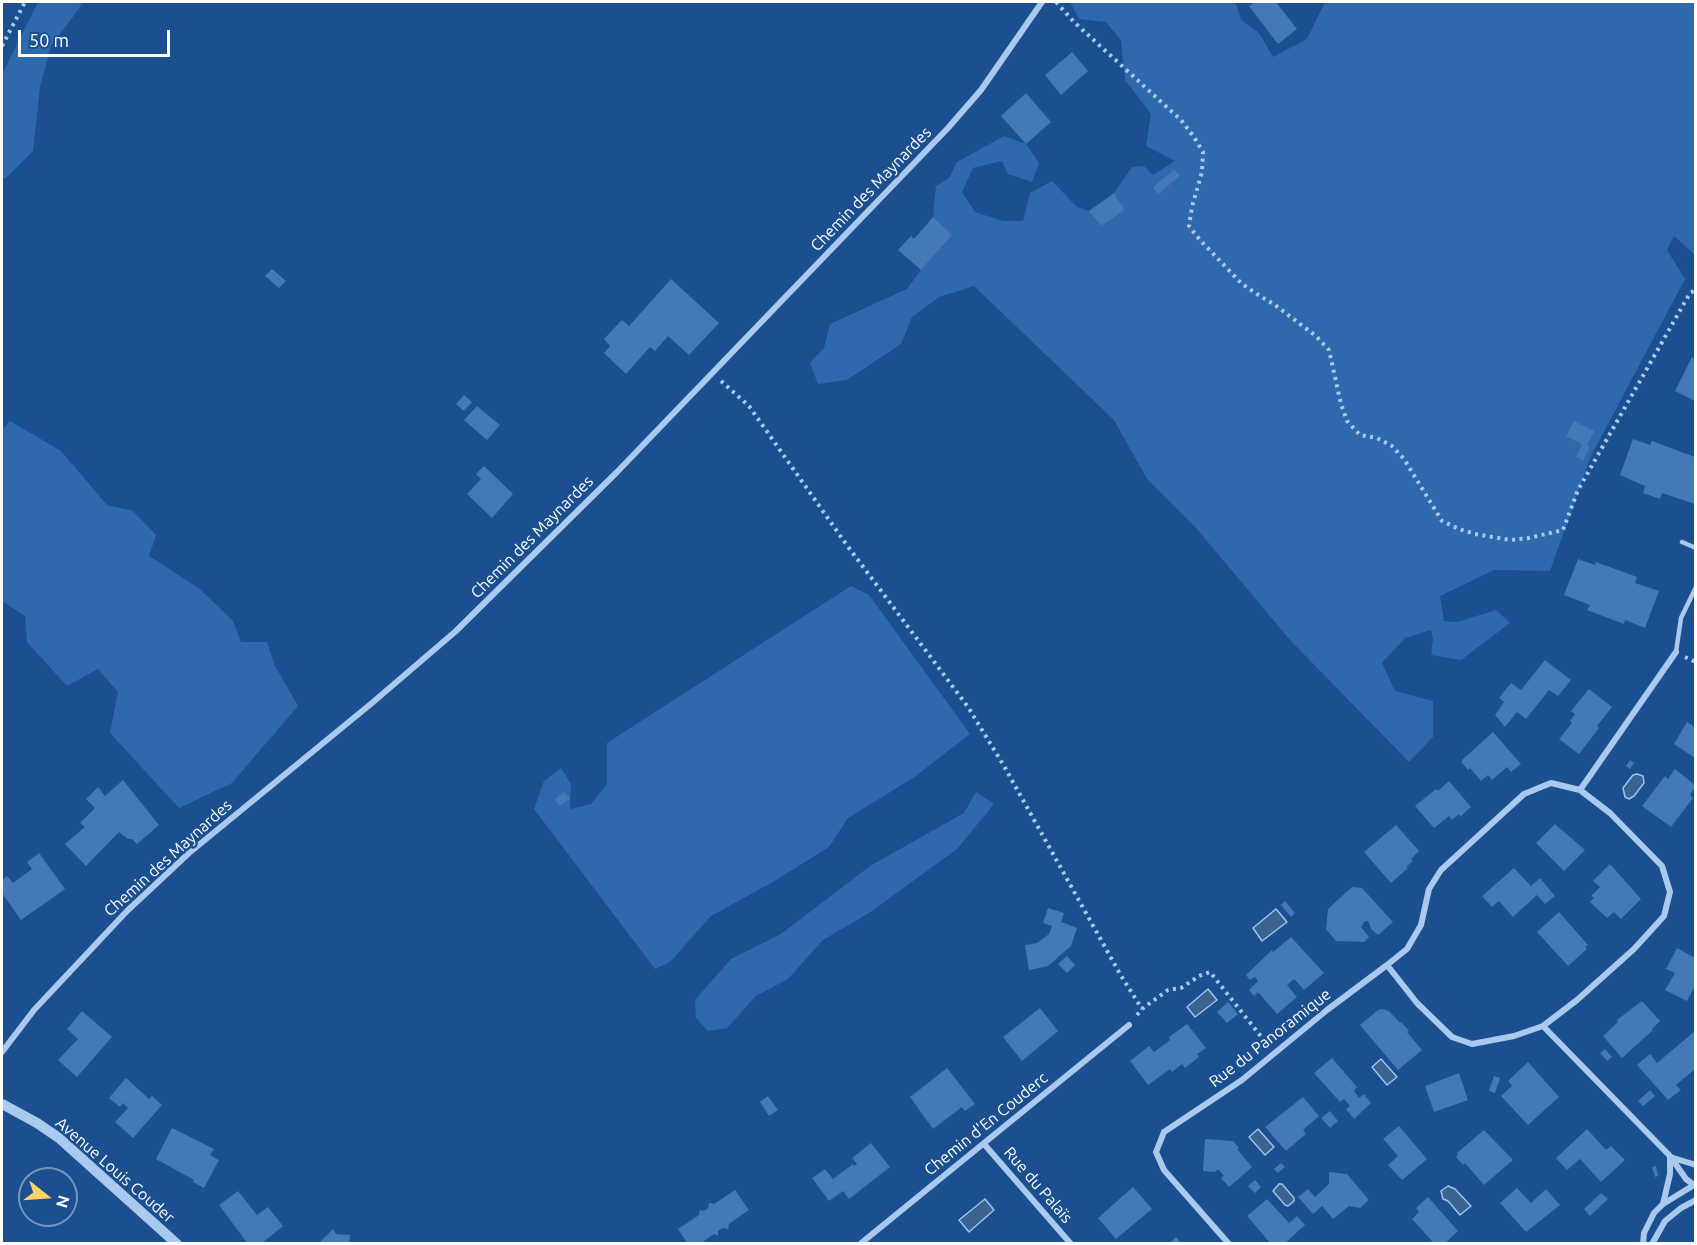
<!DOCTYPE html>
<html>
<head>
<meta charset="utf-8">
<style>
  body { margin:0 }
  #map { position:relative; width:1697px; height:1245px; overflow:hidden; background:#1b4f8f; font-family:Ubuntu,sans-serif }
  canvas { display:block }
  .frame { position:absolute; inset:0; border:3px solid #fff; pointer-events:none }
  .north { position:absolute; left:18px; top:1167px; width:60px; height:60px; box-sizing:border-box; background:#1b4f8f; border:2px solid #7695bc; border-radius:50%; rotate:107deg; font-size:16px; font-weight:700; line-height:24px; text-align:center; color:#fff }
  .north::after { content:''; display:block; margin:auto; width:21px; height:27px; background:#ffd166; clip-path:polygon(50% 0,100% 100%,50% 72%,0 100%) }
  .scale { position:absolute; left:18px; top:30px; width:152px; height:27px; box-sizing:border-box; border:3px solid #fff; border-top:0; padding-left:8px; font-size:18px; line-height:21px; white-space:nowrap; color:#fff; -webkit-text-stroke:4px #1b4f8f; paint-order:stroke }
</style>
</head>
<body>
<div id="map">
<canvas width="1697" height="1245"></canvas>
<div class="frame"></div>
<div class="north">N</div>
<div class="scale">50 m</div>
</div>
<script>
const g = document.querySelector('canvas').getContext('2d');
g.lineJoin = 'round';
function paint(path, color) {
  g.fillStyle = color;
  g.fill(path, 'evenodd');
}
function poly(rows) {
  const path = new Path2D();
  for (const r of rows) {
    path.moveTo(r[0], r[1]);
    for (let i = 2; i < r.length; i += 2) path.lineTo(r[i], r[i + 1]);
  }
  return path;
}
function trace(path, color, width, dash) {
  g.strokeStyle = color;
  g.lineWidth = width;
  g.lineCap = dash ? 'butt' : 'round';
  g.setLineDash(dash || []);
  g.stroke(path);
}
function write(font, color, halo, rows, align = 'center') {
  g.font = font + ' Ubuntu,sans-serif';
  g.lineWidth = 5;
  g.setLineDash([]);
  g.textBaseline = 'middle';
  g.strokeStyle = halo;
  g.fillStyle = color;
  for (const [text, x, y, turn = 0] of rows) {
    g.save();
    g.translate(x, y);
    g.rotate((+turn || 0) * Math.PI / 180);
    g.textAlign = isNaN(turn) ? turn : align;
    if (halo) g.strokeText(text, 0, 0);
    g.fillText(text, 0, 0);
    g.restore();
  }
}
paint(poly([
  [38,2,84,2,51,46,40,87,33,151,6,178,2,179,2,74],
  [1070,2,1233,2,1236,4,1241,20,1259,33,1273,57,1307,39,1325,2,1695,2,1695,255,1674,236,1667,250,1685,279,1590,458,1550,571,1494,570,1440,596,1444,621,1457,622,1496,610,1510,623,1461,660,1431,655,1433,639,1431,630,1405,638,1382,663,1395,691,1433,701,1433,737,1409,762,1290,640,1196,528,1147,479,1114,420,974,286,939,297,912,317,901,344,847,380,818,384,810,363,824,348,830,324,907,289,921,270,951,235,933,217,936,186,949,178,957,162,1004,136,1026,144,1039,163,1032,182,1008,174,1002,161,973,168,962,192,975,212,1003,221,1023,221,1030,193,1052,181,1077,207,1089,211,1101,226,1125,210,1114,193,1132,167,1144,166,1153,175,1175,161,1146,146,1151,114,1125,80,1121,40,1106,22,1079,19],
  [10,421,61,451,107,505,133,511,156,535,149,556,200,589,233,621,241,642,267,642,275,666,298,706,232,783,179,808,110,733,118,692,98,669,67,686,27,642,25,616,2,601,2,430],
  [851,586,869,595,970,734,913,778,848,818,829,847,773,882,711,916,670,962,655,969,534,809,544,781,561,768,571,784,570,809,591,804,607,784,607,743],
  [976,792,994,804,957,849,869,913,823,940,788,979,756,996,727,1028,708,1031,696,1018,695,1000,731,959,781,934,870,866,964,813]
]), '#2e69ad');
const water = poly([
  [1637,774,1643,776,1644,783,1634,796,1629,799,1625,797,1623,788,1633,775,1637,774],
  [1276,909,1287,922,1262,941,1253,928,1276,909],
  [1208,989,1217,1000,1195,1017,1187,1007,1208,989],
  [1381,1059,1397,1077,1387,1085,1372,1067,1381,1059],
  [1258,1129,1274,1147,1265,1155,1249,1137,1258,1129],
  [1279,1184,1282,1184,1294,1198,1294,1201,1288,1206,1285,1205,1273,1191,1279,1184],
  [1448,1186,1455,1189,1471,1206,1460,1215,1448,1201,1443,1199,1441,1191,1448,1186],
  [985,1199,994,1210,969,1232,959,1220,985,1199]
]);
paint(water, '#3c6290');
trace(water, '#9cc4f0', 1.5);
paint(poly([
  [1255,2,1276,2,1297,29,1278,44,1249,6],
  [1072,52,1088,71,1061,95,1045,75],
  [1026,93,1051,122,1026,144,1001,116],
  [1174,170,1180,176,1158,194,1153,187],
  [1114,193,1125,210,1101,226,1089,211],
  [933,217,952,235,921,270,898,250,911,236,914,239],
  [272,269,286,281,279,288,265,276],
  [671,279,719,323,689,355,668,336,655,351,650,347,626,374,604,353,610,346,604,339,622,320,629,326],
  [1692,357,1695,359,1695,401,1675,391],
  [464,395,472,402,464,411,456,404],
  [477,406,500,425,487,440,464,420],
  [1574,421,1594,431,1587,446,1590,447,1583,461,1576,457,1582,444,1566,436],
  [1633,439,1650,445,1652,441,1695,457,1695,504,1662,493,1660,499,1643,493,1645,486,1620,475],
  [484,466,513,494,492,518,467,494,481,479,476,474],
  [1578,559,1595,565,1596,562,1637,577,1635,583,1659,591,1645,628,1625,620,1624,624,1587,610,1590,605,1564,595],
  [1545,660,1571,680,1558,696,1549,690,1526,719,1517,712,1505,727,1495,715,1504,702,1499,698,1511,683,1521,690],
  [1589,689,1612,707,1597,726,1599,728,1579,754,1559,739,1572,723,1570,721,1575,714,1571,711],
  [1687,722,1695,727,1695,758,1674,744],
  [1493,732,1521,764,1511,772,1507,767,1492,780,1488,775,1481,781,1470,768,1468,770,1462,763,1462,760],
  [1630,760,1634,763,1630,769,1626,766],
  [1675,769,1695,785,1695,787,1690,795,1693,798,1671,827,1642,806,1665,776,1668,779],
  [123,780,159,825,137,844,132,839,128,839,119,832,86,866,65,844,85,827,80,823,95,808,86,799,98,787,105,796],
  [1449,781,1471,807,1460,817,1459,814,1452,820,1449,816,1434,828,1415,806,1436,789,1438,791],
  [564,792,570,799,560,806,555,799],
  [1555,824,1585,850,1564,871,1536,843],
  [1396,825,1419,851,1411,859,1413,861,1406,867,1408,868,1391,883,1364,852],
  [39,853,65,889,21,920,2,893,2,880,7,876,13,883,32,869,27,862],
  [1610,864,1641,899,1621,919,1614,912,1607,918,1590,902,1594,898,1591,896,1600,887,1593,881],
  [1514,868,1531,886,1540,878,1555,896,1545,904,1537,895,1513,917,1499,901,1492,907,1482,896],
  [1352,887,1362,888,1393,922,1378,935,1371,929,1368,921,1365,921,1361,927,1369,937,1364,942,1336,941,1326,929,1328,909],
  [1285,901,1295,913,1291,917,1281,905],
  [1048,908,1064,913,1061,922,1077,928,1071,946,1048,966,1029,970,1025,945,1037,943,1049,934,1052,926,1043,923],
  [1559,912,1588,945,1585,947,1587,949,1568,966,1537,932],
  [1291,937,1324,973,1304,990,1294,979,1287,985,1297,997,1277,1014,1258,992,1254,996,1249,990,1258,981,1255,977,1250,980,1246,975,1272,950,1273,952],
  [1677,948,1695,958,1695,986,1687,1001,1665,990,1675,973,1666,969],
  [1067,956,1075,965,1067,973,1058,964],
  [1642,1001,1660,1021,1652,1029,1653,1030,1622,1058,1603,1036,1618,1022,1617,1020],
  [1228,1002,1238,1014,1227,1023,1217,1012],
  [1040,1008,1058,1031,1022,1061,1003,1037],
  [1382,1009,1389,1011,1400,1023,1401,1022,1409,1031,1407,1032,1422,1050,1398,1070,1360,1025,1378,1010],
  [82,1011,112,1037,77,1077,58,1060,78,1039,67,1029],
  [1187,1024,1206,1048,1197,1054,1199,1057,1185,1068,1182,1064,1172,1072,1170,1069,1148,1085,1130,1061,1149,1046,1154,1052,1170,1040,1169,1037],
  [1695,1031,1695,1073,1694,1070,1676,1085,1681,1090,1668,1100,1637,1065,1650,1054,1657,1063],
  [1605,1049,1612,1057,1607,1061,1600,1053],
  [1332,1058,1357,1087,1354,1091,1359,1098,1364,1094,1371,1103,1354,1119,1346,1109,1350,1106,1344,1099,1340,1102,1314,1073],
  [1528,1062,1559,1097,1528,1125,1501,1096,1512,1086,1508,1081],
  [947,1068,975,1104,965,1111,962,1107,933,1129,910,1097],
  [1459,1073,1468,1100,1434,1112,1425,1086],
  [1494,1076,1500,1078,1495,1093,1489,1091],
  [126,1078,149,1099,152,1096,162,1105,133,1138,115,1122,128,1108,123,1103,120,1107,109,1098],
  [1650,1090,1655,1096,1643,1106,1638,1101],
  [768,1096,778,1110,769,1116,760,1102],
  [1303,1097,1319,1116,1303,1130,1306,1134,1286,1151,1265,1127],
  [1330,1111,1338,1121,1330,1128,1321,1118],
  [1399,1126,1427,1159,1402,1180,1388,1165,1398,1156,1383,1139],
  [172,1128,214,1149,210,1155,219,1160,204,1188,193,1182,194,1180,156,1159],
  [1587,1129,1606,1150,1611,1146,1625,1160,1601,1182,1580,1159,1567,1170,1556,1158],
  [1484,1130,1513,1160,1484,1185,1465,1163,1463,1165,1456,1157,1458,1155,1457,1153],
  [1205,1139,1233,1141,1239,1148,1237,1149,1252,1167,1229,1187,1221,1178,1224,1176,1218,1169,1215,1172,1203,1171],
  [871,1143,890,1167,849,1199,843,1191,829,1201,812,1178,825,1169,833,1179,853,1164,854,1166,857,1164,852,1158],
  [1281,1163,1285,1167,1278,1173,1274,1169],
  [1656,1166,1658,1176,1655,1177,1652,1167],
  [1329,1172,1347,1174,1369,1200,1360,1208,1349,1206,1333,1219,1322,1206,1313,1214,1298,1197,1308,1189,1315,1197,1329,1184],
  [1255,1180,1261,1187,1255,1193,1248,1186],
  [1133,1187,1152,1209,1116,1239,1098,1218],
  [1517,1188,1531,1203,1546,1189,1560,1205,1526,1232,1500,1203],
  [735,1190,749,1210,729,1224,728,1229,723,1228,718,1231,718,1236,714,1234,700,1244,688,1244,678,1229,699,1215,700,1210,704,1211,708,1208,709,1203,714,1204],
  [238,1191,257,1215,268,1207,283,1226,261,1244,248,1244,219,1205],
  [1601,1193,1608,1199,1590,1216,1584,1209],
  [1428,1197,1458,1231,1444,1244,1428,1244,1432,1241,1412,1219,1419,1212,1416,1208],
  [1267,1199,1289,1223,1297,1216,1305,1225,1284,1244,1271,1244,1247,1216],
  [333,1229,336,1234,350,1235,349,1244,318,1244],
  [1176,1237,1182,1244,1168,1244,1174,1239]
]), '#4478b7');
trace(poly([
  [1056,2,1074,22,1181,120,1194,137,1203,152,1202,172,1192,207,1189,226,1200,240,1241,283,1260,296,1275,305,1316,336,1329,350,1341,404,1347,421,1360,435,1377,438,1392,446,1404,459,1442,521,1459,529,1475,534,1511,540,1529,538,1563,530,1578,490,1690,293,1696,290],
  [2,46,25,2],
  [721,381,749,406,846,544,968,707,1004,766,1120,974,1142,1009],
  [1685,657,1696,662],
  [1137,1015,1142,1009,1168,990,1181,988,1199,976,1210,972,1267,1044]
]), '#a9c9ee', 4, [3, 4.5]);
trace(poly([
  [1682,542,1696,548],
  [1676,652,1681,618,1696,587]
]), '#a9c9ee', 4.5);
trace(poly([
  [1551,783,1580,790,1610,813,1662,866,1670,892,1664,916,1634,949,1577,1000,1543,1026,1514,1036,1472,1044,1452,1037,1417,1003,1387,965,1407,949,1421,925,1429,889,1441,870,1524,794,1551,783],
  [1580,790,1676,652],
  [1543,1026,1670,1156,1686,1179,1694,1185,1663,1204,1654,1213,1644,1233,1643,1244],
  [2,1052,34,1010,127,911,189,853,372,703,456,631,617,472,948,128,981,90,1042,2],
  [984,1144,1071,1244],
  [1670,1157,1696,1165],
  [1663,1204,1670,1174,1670,1157],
  [860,1244,1129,1025],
  [1229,1244,1164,1170,1156,1152,1164,1132,1242,1080,1327,1010,1387,965],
  [1652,1244,1665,1221,1681,1208,1696,1200]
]), '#a9c9ee', 6);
trace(poly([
  [2,1104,37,1123,59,1138,177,1244]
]), '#a9c9ee', 10);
write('16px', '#fff', '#1b4f8f', [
  ["Chemin des Maynardes",871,189,-46],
  ["Chemin des Maynardes",532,537,-45],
  ["Chemin des Maynardes",168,858,-42],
  ["Rue du Panoramique",1270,1038,-38],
  ["Chemin d'En Couderc",986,1124,-39],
  ["Avenue Louis Couder",115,1170,41],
  ["Rue du Palaïs",1038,1185,49]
]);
</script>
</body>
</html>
